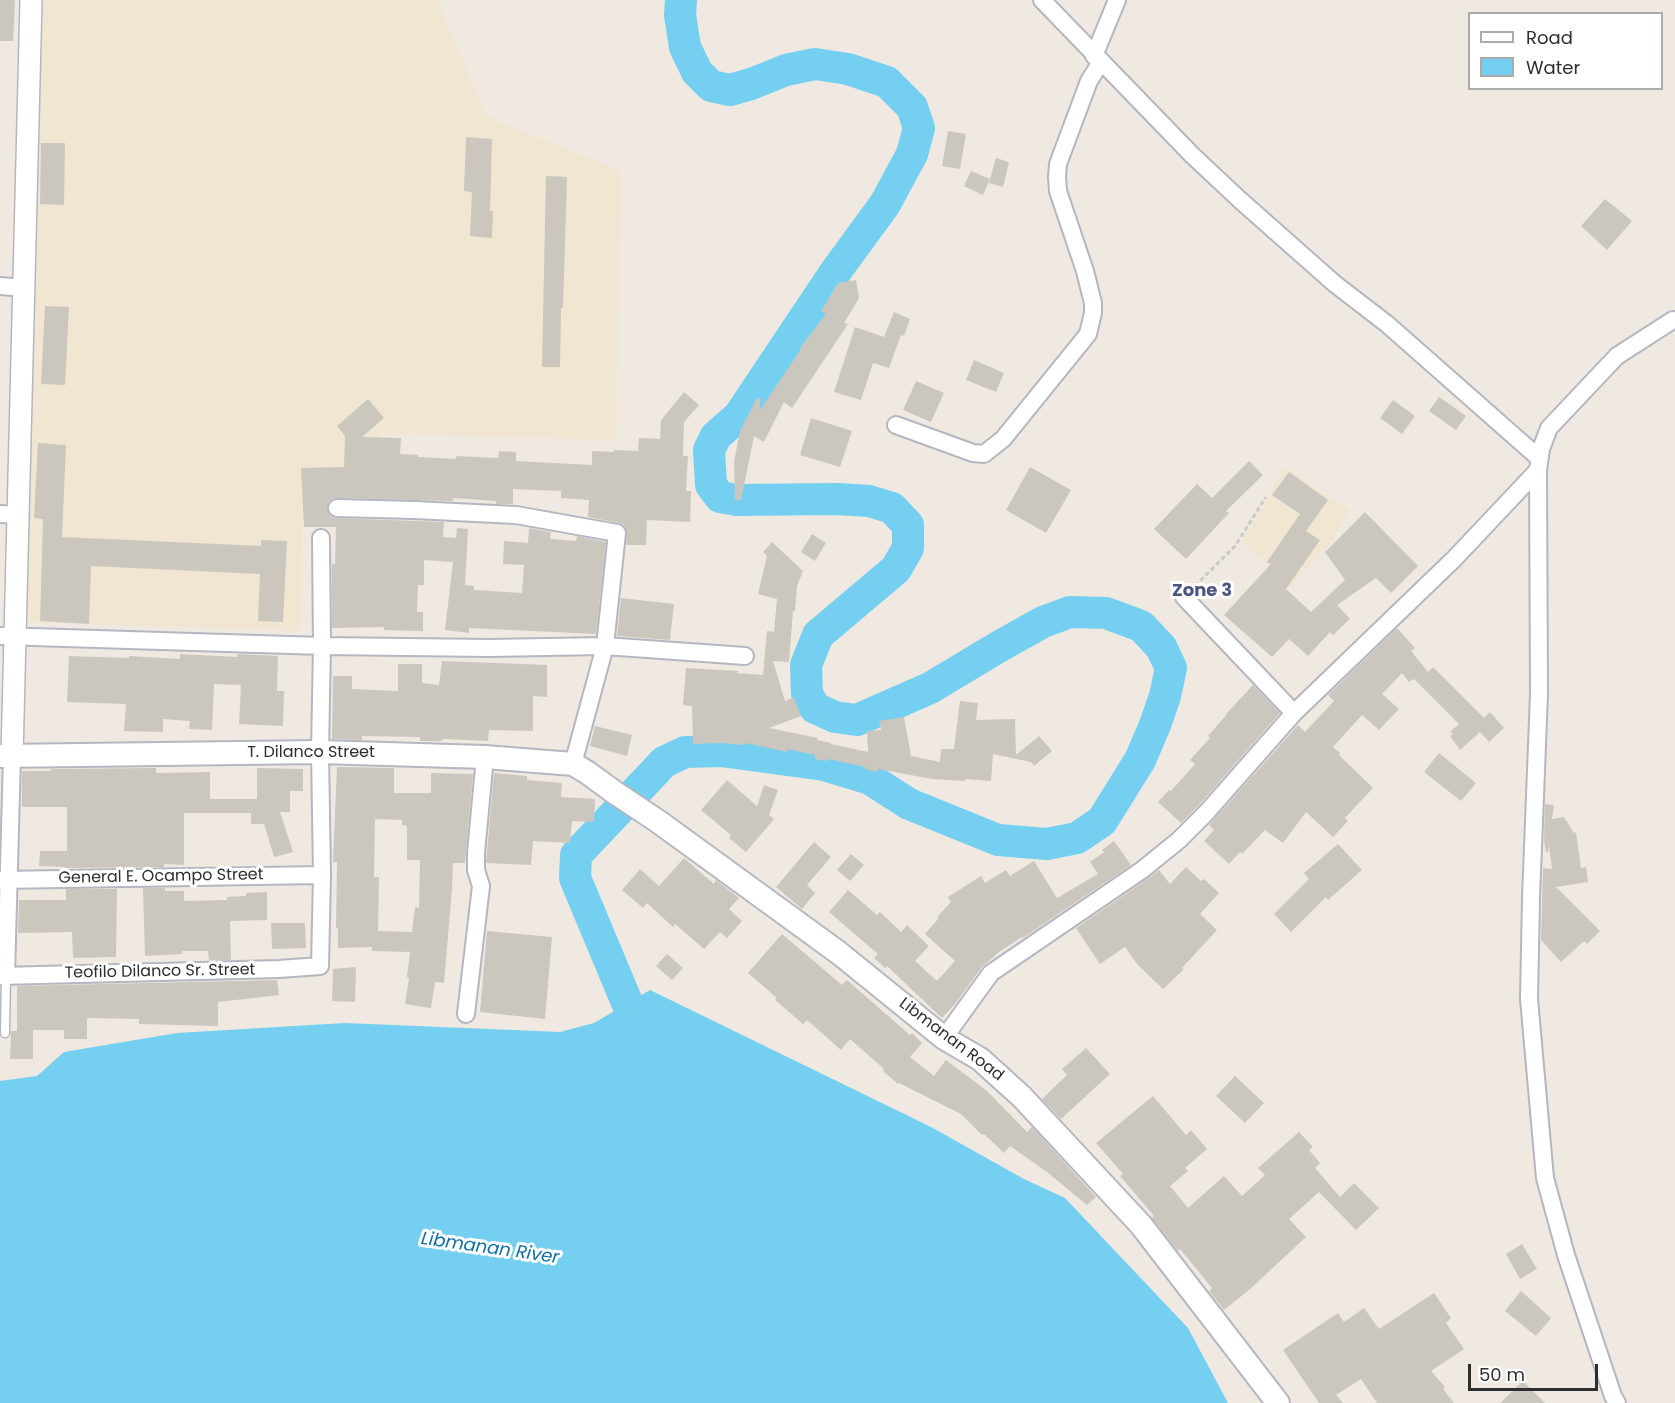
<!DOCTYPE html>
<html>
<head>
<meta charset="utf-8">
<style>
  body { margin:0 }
  #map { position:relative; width:1675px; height:1403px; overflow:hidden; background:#efe9e1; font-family:Poppins,sans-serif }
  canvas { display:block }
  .legend { position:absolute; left:1468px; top:12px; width:195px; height:78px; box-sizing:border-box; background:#fff; border:2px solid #ababab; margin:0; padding:8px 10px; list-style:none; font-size:18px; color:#2e2e2e }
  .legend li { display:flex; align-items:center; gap:12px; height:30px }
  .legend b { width:30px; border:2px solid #ababab }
  .scale { position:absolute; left:1468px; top:1364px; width:130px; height:27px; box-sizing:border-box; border:3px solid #2e2e2e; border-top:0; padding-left:8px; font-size:18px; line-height:21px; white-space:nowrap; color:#2e2e2e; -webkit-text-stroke:4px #fff; paint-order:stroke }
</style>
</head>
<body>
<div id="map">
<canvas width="1675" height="1403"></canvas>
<ul class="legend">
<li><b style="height:8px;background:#fff"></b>Road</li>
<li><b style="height:16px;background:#75cff0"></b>Water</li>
</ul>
<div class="scale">50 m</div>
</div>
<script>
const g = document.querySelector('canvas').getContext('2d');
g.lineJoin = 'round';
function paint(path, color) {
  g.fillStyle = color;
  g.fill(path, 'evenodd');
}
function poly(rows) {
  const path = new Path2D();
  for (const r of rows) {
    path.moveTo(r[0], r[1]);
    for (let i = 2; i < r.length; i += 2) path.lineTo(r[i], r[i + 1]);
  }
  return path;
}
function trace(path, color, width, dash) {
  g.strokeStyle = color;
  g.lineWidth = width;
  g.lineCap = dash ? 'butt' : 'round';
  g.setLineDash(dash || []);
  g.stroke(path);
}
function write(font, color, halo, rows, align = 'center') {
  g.font = font + ' Poppins,sans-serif';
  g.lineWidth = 6;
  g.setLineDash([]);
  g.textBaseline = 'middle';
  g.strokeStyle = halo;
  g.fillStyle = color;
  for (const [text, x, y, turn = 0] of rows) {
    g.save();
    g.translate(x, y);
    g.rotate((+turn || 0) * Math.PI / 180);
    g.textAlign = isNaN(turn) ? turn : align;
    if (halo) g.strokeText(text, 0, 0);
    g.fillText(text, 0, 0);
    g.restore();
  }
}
paint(poly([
  [43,0,437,0,486,116,621,171,616,440,380,434,373,499,303,496,300,631,26,622],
  [1284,467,1350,510,1327,548,1291,586,1242,541,1258,516]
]), '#f0e6d1');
paint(poly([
  [650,990,931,1127,1024,1179,1065,1198,1188,1328,1228,1403,0,1403,0,1081,37,1076,64,1052,177,1033,345,1023,560,1032,594,1023]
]), '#75cff0');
trace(poly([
  [644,1043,575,878,576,855,664,762,685,752,721,751,824,765,870,779,909,804,998,840,1047,844,1077,838,1102,821,1140,760,1155,725,1165,696,1171,668,1161,647,1141,626,1106,613,1070,612,1043,622,1000,646,930,688,857,720,835,717,815,708,807,694,806,665,818,635,896,569,908,548,908,525,892,508,869,501,837,499,737,500,720,497,711,485,709,450,716,436,739,416,836,271,885,204,912,154,919,128,912,107,887,82,848,69,815,64,786,70,751,84,730,90,711,86,697,72,685,47,680,15,681,0]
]), '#75cff0', 32);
paint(poly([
  [0,0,15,0,13,41,0,41],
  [948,131,966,134,960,169,942,166],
  [466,137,492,139,490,211,493,211,492,238,470,236,472,192,464,191],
  [41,143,65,143,64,205,40,204],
  [996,158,1009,162,1003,187,989,183],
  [971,171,990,179,983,195,964,186],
  [546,176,567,177,563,308,561,308,560,367,542,367],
  [1605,199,1632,221,1607,250,1581,226],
  [856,280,859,298,844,323,848,324,792,408,784,402,764,442,754,436,741,500,735,500,734,462,740,431,757,398,761,399,759,410,760,410,801,349,800,348,826,314,821,311,838,283],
  [45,306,69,307,65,385,41,384],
  [894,312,910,319,904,336,901,335,889,368,873,363,861,400,834,392,855,327,884,337],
  [974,360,1004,373,996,392,966,380],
  [916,381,944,393,931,422,903,410],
  [684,392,699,405,684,422,683,456,688,456,686,491,691,491,690,522,647,520,646,545,626,545,627,534,624,525,619,523,588,517,589,500,561,498,561,491,513,489,513,504,496,504,496,501,453,498,453,501,337,498,332,499,328,503,328,512,331,517,336,518,444,522,443,537,456,538,457,528,468,529,465,585,474,586,474,590,522,593,524,565,503,564,504,541,528,543,529,528,551,532,550,539,576,541,577,536,606,542,596,634,469,628,469,633,445,630,453,562,424,560,424,585,418,585,417,612,423,612,423,631,384,630,384,627,332,628,332,564,335,564,336,527,304,527,301,468,344,467,345,436,337,426,368,399,384,418,362,437,401,438,400,454,418,455,418,457,456,459,456,456,498,458,499,451,516,452,516,461,592,465,592,451,614,452,614,450,638,451,639,438,660,439,661,420],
  [1439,397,1466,416,1456,430,1429,411],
  [1393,400,1415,416,1402,434,1380,418],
  [811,418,852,431,840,467,800,455],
  [38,443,66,445,62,537,261,546,261,540,287,541,283,622,258,621,260,574,91,566,89,624,40,621,43,519,34,518],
  [1249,461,1263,475,1226,511,1229,513,1186,559,1154,529,1197,484,1212,498],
  [1030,467,1071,490,1046,533,1006,510],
  [1289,472,1328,500,1306,531,1320,540,1286,589,1311,612,1345,580,1325,552,1365,512,1418,566,1391,593,1376,578,1337,605,1350,619,1333,635,1330,632,1308,656,1289,639,1272,657,1224,615,1271,564,1267,562,1300,514,1272,495],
  [812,534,826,543,815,561,801,552],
  [772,542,803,571,797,586,795,611,793,611,789,662,773,661,785,701,794,697,801,716,769,728,818,738,817,740,831,743,831,744,868,752,867,731,881,730,879,721,904,717,911,756,940,762,941,749,954,749,960,701,978,703,976,720,1015,719,1016,755,1039,736,1052,751,1034,766,1031,762,993,754,991,781,965,779,965,781,932,779,878,769,878,772,865,769,865,767,828,759,827,761,815,759,815,755,787,749,787,752,745,743,744,745,720,743,693,744,692,706,683,705,686,668,738,671,737,673,763,675,767,631,774,632,777,599,758,594,767,556,763,552],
  [621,598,674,604,670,640,617,636],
  [1397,628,1415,648,1411,651,1428,672,1433,667,1484,718,1490,712,1504,728,1489,742,1480,732,1460,750,1450,736,1453,734,1450,732,1459,724,1414,679,1409,682,1402,673,1382,694,1399,709,1379,730,1362,715,1333,747,1340,753,1339,755,1373,788,1345,818,1348,821,1333,837,1306,812,1283,843,1265,830,1242,854,1240,852,1229,864,1204,841,1214,830,1209,825,1298,725,1305,732,1334,701,1328,695],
  [180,654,237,657,237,654,278,656,277,691,284,691,283,726,239,724,241,685,214,684,212,730,189,729,190,721,163,719,163,732,124,731,126,704,67,702,69,656,129,658,129,656,180,659],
  [442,661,547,665,547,697,533,696,533,731,489,730,488,741,442,739,442,741,420,741,420,737,362,736,362,740,332,739,333,676,352,676,352,689,398,691,398,664,422,664,422,683,439,685],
  [1253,685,1280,713,1198,806,1181,823,1158,802,1169,790,1171,791,1195,764,1190,760,1210,738,1208,736,1227,714,1226,714],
  [595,726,632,735,627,756,590,746],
  [1439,753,1476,783,1461,801,1424,772],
  [337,767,394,768,394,793,431,793,431,773,473,774,465,863,453,863,452,889,444,983,435,982,431,1008,405,1004,409,978,407,977,410,952,372,951,372,947,338,948,338,928,336,928,337,862,333,862],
  [375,819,402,820,402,825,407,826,407,860,420,860,419,908,415,907,412,932,378,931,379,877,374,877],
  [156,768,156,773,210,772,210,799,257,799,257,768,303,769,303,791,290,791,290,812,280,812,293,852,274,857,264,824,251,824,251,813,184,813,184,865,164,864,164,867,65,868,65,867,39,866,40,851,67,851,67,807,22,807,22,771,51,771,51,769],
  [494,773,527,776,527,780,562,783,561,797,595,799,594,822,572,821,570,843,533,841,531,865,486,863],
  [727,780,757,806,764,785,778,790,769,815,774,819,746,852,729,838,731,835,701,810],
  [1545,804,1554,805,1552,819,1564,817,1574,833,1576,832,1581,868,1586,867,1588,882,1556,887,1600,931,1587,944,1584,941,1561,962,1541,940,1543,868,1552,869,1549,845,1548,852,1546,852,1544,841],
  [1114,841,1131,865,1023,938,1022,937,999,952,982,967,955,1004,942,1018,887,966,885,968,874,958,878,954,829,912,848,890,877,915,880,912,901,932,907,925,929,946,915,961,937,981,955,961,925,934,939,918,937,917,951,902,948,897,981,876,985,883,1006,870,1010,876,1034,861,1057,898,1098,874,1090,862,1104,852,1102,850],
  [814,842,831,857,807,885,815,893,802,909,776,887],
  [1338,844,1362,870,1328,900,1326,897,1291,932,1274,914,1309,879,1304,873],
  [851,854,864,865,850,881,837,870],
  [684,858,714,884,716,880,739,898,729,909,742,921,727,938,720,932,704,949,675,924,673,927,647,903,643,908,622,890,640,869,659,886],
  [1186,867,1201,881,1204,879,1219,893,1200,914,1217,930,1182,968,1184,969,1163,989,1137,964,1125,947,1100,964,1076,928,1143,882,1159,870,1170,884],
  [143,888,165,888,165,891,184,891,184,901,227,900,227,897,246,896,246,893,267,892,267,920,230,921,231,960,209,960,208,951,182,951,182,954,145,956],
  [66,889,117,889,116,957,73,958,72,932,18,933,19,900,66,900],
  [271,923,305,923,306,948,272,949],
  [487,931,552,937,545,1019,480,1012],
  [782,934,842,985,847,980,910,1035,912,1033,922,1043,910,1057,934,1076,946,1060,987,1091,1027,1132,1032,1127,1096,1197,1087,1205,1047,1172,1010,1146,1004,1153,984,1134,982,1135,961,1114,899,1083,898,1084,883,1071,884,1069,850,1039,841,1050,807,1020,803,1024,775,1000,777,998,748,973],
  [667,954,683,968,672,980,656,966],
  [356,967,355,1002,332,1001,333,969],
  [277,980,279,995,218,1002,218,1026,139,1024,139,1019,89,1018,87,1019,87,1039,64,1039,64,1030,33,1030,33,1059,10,1059,11,1031,17,1031,17,986],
  [1086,1048,1110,1074,1061,1119,1042,1099,1067,1075,1062,1069],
  [1235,1076,1264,1103,1245,1123,1216,1096],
  [1153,1096,1186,1135,1191,1130,1207,1149,1185,1168,1188,1171,1170,1186,1188,1208,1224,1176,1242,1196,1265,1175,1258,1168,1299,1132,1313,1147,1309,1150,1320,1163,1315,1168,1340,1197,1354,1183,1379,1208,1356,1230,1319,1192,1289,1219,1306,1237,1249,1290,1224,1310,1209,1291,1212,1288,1180,1249,1178,1251,1152,1218,1154,1216,1120,1176,1123,1174,1096,1143],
  [1522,1244,1537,1269,1520,1279,1506,1254],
  [1521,1291,1551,1318,1536,1336,1505,1311],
  [1434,1293,1451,1318,1446,1323,1464,1349,1431,1371,1445,1387,1443,1389,1454,1403,1377,1403,1361,1379,1336,1395,1343,1403,1319,1403,1283,1350,1338,1313,1344,1322,1364,1308,1379,1329],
  [1523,1381,1545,1403,1500,1403]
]), '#cbc7bf');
const service = poly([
  [5,1033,6,976]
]);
const minor = poly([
  [1042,0,1192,155,1240,200,1335,284,1387,324,1539,458],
  [1094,56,1117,0],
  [0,286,24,288],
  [896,425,973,453,984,454,1003,439,1088,334,1093,313,1093,303,1085,271,1058,191,1057,177,1058,164,1089,81,1101,62],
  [337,508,414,510,516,515,617,533,605,646,573,764],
  [0,514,18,515],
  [1184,597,1294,713],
  [0,636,322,646,489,648,605,646,745,656],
  [0,880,322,875],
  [0,976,279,969,320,966,322,875,320,752,322,646,321,538],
  [6,976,12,756],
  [466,1014,481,886,476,870,476,853,485,757],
  [944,1038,991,973,1142,870,1179,840,1206,813,1294,713,1454,559,1538,470],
  [1617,1403,1613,1396,1566,1255,1545,1178,1529,999,1531,898,1539,694,1538,470,1541,449,1549,428,1617,356,1673,320]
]);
const tertiary = poly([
  [12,756,31,0]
]);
const secondary = poly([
  [0,756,320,752,485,757,573,764,588,773,614,792,659,822,839,953,944,1038,980,1059,1022,1097,1141,1225,1278,1403]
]);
trace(service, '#b4b7c1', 11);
trace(minor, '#b4b7c1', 20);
trace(tertiary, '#b4b7c1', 24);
trace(secondary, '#b4b7c1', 26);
trace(poly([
  [1195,586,1235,546,1266,497]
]), '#c9c9c9', 3, [4.5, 3]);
trace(service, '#fff', 8);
trace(minor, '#fff', 16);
trace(tertiary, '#fff', 21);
trace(secondary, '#fff', 22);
write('16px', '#2e2e2e', '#fff', [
  ["T. Dilanco Street",311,753],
  ["General E. Ocampo Street",161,877,-1],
  ["Teofilo Dilanco Sr. Street",160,972,-1],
  ["Libmanan Road",951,1040,37]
]);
write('bold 18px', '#4d5680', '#fff', [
  ["Zone 3",1202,591]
]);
write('italic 18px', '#0d6fa3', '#fff', [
  ["Libmanan River",490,1249,8]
]);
</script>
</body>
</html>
